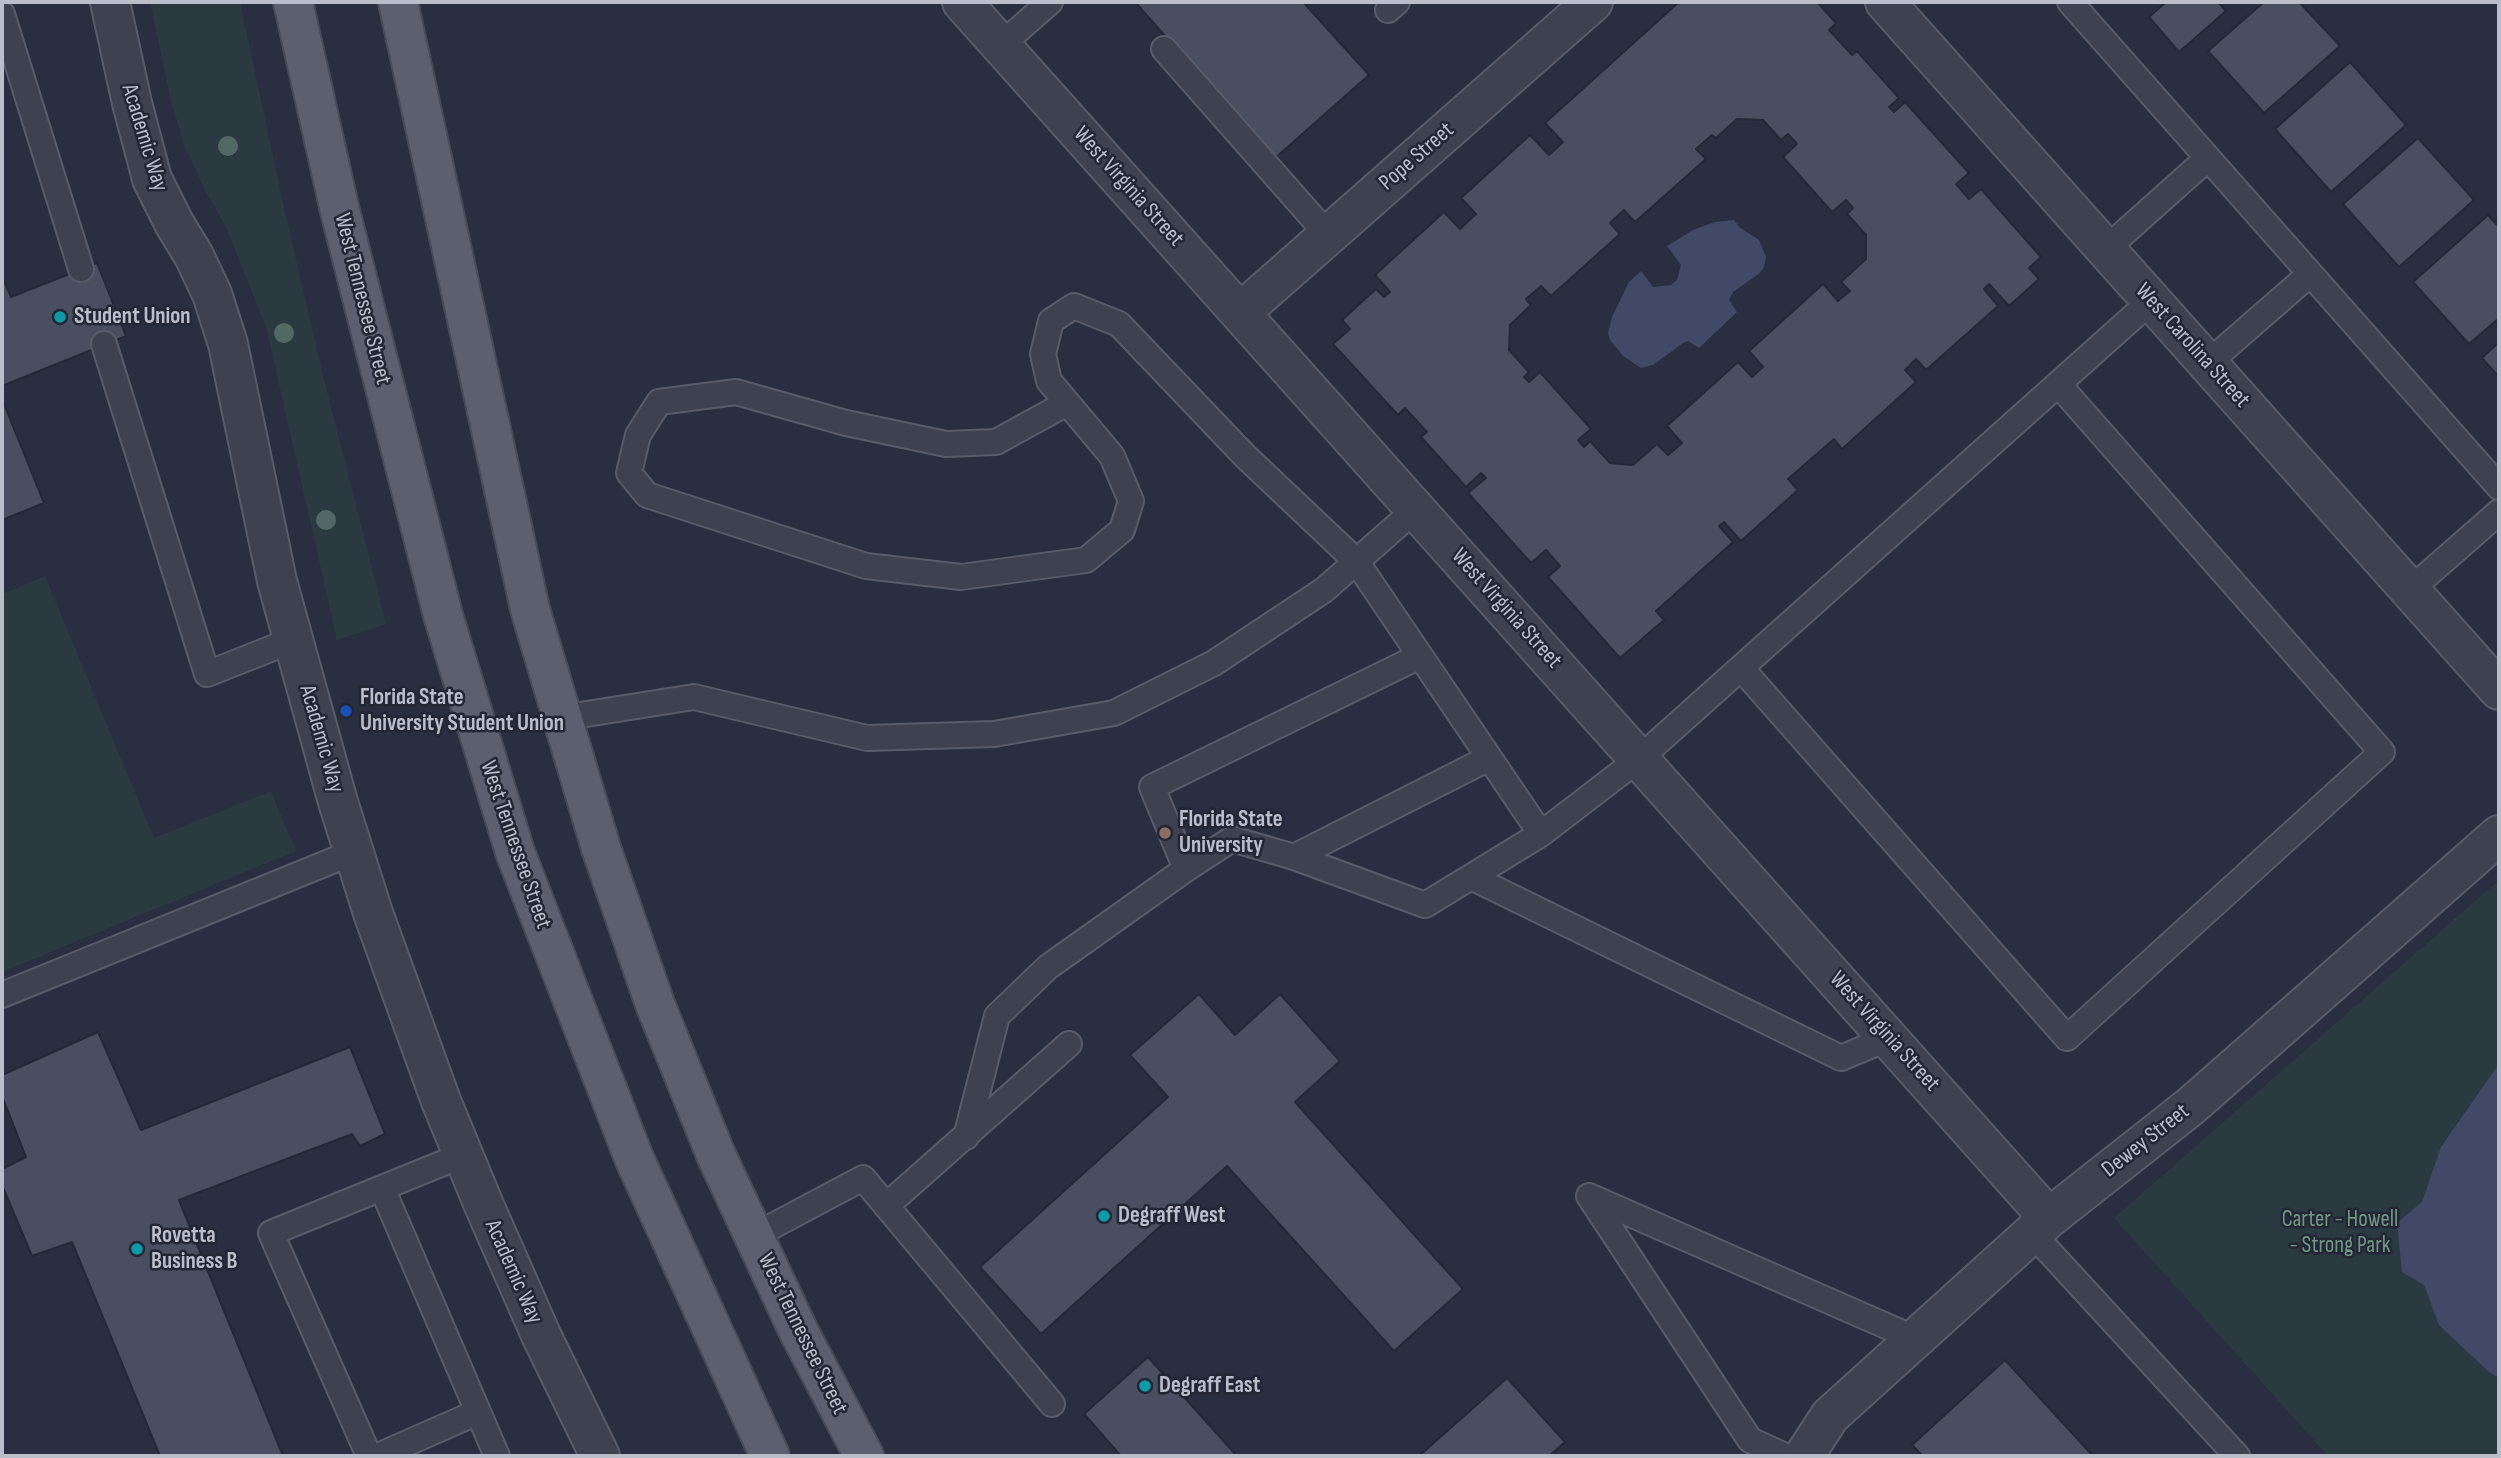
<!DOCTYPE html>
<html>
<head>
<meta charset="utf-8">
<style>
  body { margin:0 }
  #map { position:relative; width:2501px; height:1458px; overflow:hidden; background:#292e40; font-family:"Sofia Sans Condensed",sans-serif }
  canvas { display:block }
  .frame { position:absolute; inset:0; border:4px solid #babdca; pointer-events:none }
</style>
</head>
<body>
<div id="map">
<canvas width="2501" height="1458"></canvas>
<div class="frame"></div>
</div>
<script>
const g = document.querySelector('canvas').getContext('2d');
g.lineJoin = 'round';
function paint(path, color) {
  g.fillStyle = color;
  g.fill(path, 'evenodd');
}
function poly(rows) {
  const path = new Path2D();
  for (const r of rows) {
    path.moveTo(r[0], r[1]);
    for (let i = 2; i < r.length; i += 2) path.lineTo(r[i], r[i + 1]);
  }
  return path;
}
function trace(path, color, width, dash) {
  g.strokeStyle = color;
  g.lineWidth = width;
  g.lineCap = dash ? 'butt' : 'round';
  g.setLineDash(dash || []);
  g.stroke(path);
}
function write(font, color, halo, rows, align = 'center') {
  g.font = font + ' "Sofia Sans Condensed",sans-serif';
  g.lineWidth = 5;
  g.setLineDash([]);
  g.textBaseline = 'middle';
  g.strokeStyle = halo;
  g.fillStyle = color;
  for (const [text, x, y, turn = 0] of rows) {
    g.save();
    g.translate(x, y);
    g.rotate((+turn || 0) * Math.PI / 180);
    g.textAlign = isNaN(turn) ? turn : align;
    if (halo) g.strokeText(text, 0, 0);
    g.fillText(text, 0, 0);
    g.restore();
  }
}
paint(poly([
  [150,2,240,2,285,212,323,375,386,624,337,640,266,327,226,227,207,194,185,148,171,101],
  [45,576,154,838,271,791,296,851,2,972,2,594],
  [2499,880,2499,1456,2328,1456,2114,1218]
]), '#2b3a41');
paint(poly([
  [1734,220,1739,227,1759,240,1766,257,1764,267,1760,273,1733,292,1729,300,1737,312,1699,348,1688,341,1683,343,1653,365,1641,368,1623,356,1610,340,1608,333,1612,317,1629,282,1641,271,1653,287,1671,285,1677,280,1681,265,1667,246,1693,230,1715,222],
  [2499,1064,2499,1378,2489,1372,2439,1325,2424,1285,2402,1272,2397,1223,2422,1202,2441,1147]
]), '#414967');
const building = poly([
  [1135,2,1303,2,1369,75,1274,159,1135,2],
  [1679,2,1817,2,1836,23,1829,30,1852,55,1857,51,1899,98,1889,107,1894,112,1905,102,1969,173,1956,184,1969,199,1981,189,2041,257,2029,268,2039,279,2009,306,1989,284,1984,289,1998,306,1926,370,1916,359,1905,370,1916,382,1842,449,1834,439,1788,479,1798,490,1741,541,1724,522,1719,526,1733,542,1656,611,1664,620,1620,658,1548,577,1560,566,1546,550,1531,563,1468,493,1486,478,1481,473,1466,487,1421,437,1427,432,1405,408,1398,415,1333,344,1350,329,1342,320,1376,289,1384,297,1390,292,1375,275,1444,212,1460,229,1476,214,1461,198,1530,135,1549,155,1563,142,1545,123,1679,2],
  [1737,119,1763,120,1781,140,1788,134,1797,144,1783,157,1832,212,1846,200,1853,208,1847,214,1866,235,1866,259,1841,282,1850,291,1838,301,1823,284,1749,351,1763,367,1752,377,1738,362,1667,426,1682,443,1668,455,1657,444,1633,465,1610,463,1590,441,1584,447,1578,440,1591,429,1540,372,1529,382,1524,377,1529,372,1509,350,1510,325,1531,305,1526,299,1541,286,1551,296,1620,234,1610,223,1624,210,1635,222,1706,159,1696,149,1712,135,1716,138,1737,119],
  [2166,2,2218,2,2226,11,2179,52,2149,17,2166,2],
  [2264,2,2299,2,2340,46,2264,113,2208,51,2264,2],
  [2350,62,2406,125,2331,192,2275,129,2350,62],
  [2418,138,2474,200,2399,267,2343,204,2418,138],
  [2488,215,2499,227,2499,318,2469,344,2413,282,2488,215],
  [97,263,126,336,2,386,2,276,11,297,97,263],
  [2499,342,2499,377,2482,358,2499,342],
  [2,399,44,503,2,520,2,399],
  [1199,994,1235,1035,1280,994,1340,1061,1295,1102,1463,1289,1394,1351,1227,1166,1041,1334,980,1267,1168,1097,1130,1055,1199,994],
  [98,1032,141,1130,350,1047,385,1134,360,1146,352,1134,179,1200,283,1456,160,1456,72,1242,32,1256,2,1185,2,1169,26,1157,2,1096,2,1075,98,1032],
  [1148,1357,1237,1456,1121,1456,1084,1414,1148,1357],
  [2005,1360,2093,1456,1923,1456,1912,1445,2005,1360],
  [1507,1378,1565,1442,1549,1456,1419,1456,1507,1378]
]);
paint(building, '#494e61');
trace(building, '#242837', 2);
const lane = poly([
  [2070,2,2499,487],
  [1388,10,1397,2],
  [2,14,81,269],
  [1001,45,1050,2],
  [1164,49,1328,235],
  [2106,249,2208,158],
  [104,344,207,674,293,640],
  [2208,363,2310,274],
  [1067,403,996,442,946,444,846,423,736,392,659,402,638,435,629,473,647,495,866,566,961,577,1086,560,1122,530,1131,501,1112,456,1049,381,1043,354,1051,321,1074,306,1119,324,1245,456,1356,561,1541,834],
  [2410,590,2499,512],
  [1741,668,2067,1038,2382,752,2058,384],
  [561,718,694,697,867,738,994,734,1114,713,1214,663,1324,590,1416,509],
  [1294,857,1489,758],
  [1186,869,1152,787,1420,656],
  [1471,877,1841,1058,1889,1038],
  [2,995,354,852],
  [966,1137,997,1016,1048,967,1186,869,1232,839,1294,857,1425,905,1541,834,1640,758,2152,300],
  [382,1188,497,1456],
  [1589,1196,1916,1339],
  [1589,1196,1750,1440,1785,1456],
  [886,1206,1069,1044],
  [2032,1233,2237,1456],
  [754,1236,863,1178,1052,1404],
  [369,1456,271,1233,463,1155],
  [378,1456,478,1412]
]);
const street = poly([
  [110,2,132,103,152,179,174,223,194,256,212,294,228,344,277,581,338,802,373,913,441,1101,483,1203,541,1335,600,1456],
  [962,2,2049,1218],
  [1885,2,2499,690],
  [1240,313,1593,2],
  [1804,1456,1830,1416,2049,1218,2191,1106,2499,835]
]);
const primary = poly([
  [293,2,340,211,443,615,515,852,634,1158,770,1456],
  [398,2,530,609,601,848,655,1004,716,1155,798,1330,864,1456]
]);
trace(lane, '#585c6a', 28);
trace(street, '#585c6a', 42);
trace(primary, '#474a59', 42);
trace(lane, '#3d4150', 24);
trace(street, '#3d4150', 38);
trace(primary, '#5b5f6f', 38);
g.fillStyle = '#526865';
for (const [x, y] of [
  [228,146],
  [284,333],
  [326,520]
]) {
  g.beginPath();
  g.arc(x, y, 10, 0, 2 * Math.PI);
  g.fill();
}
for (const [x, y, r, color] of [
  [60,317,7,"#0f9aa8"],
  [346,711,7,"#1a4fb4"],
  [1165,833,7,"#8d6e63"],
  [1104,1216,7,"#0f9aa8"],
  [137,1249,7,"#0f9aa8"],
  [1145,1386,7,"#0f9aa8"]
]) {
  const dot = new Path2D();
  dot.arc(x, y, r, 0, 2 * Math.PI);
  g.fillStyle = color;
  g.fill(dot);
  trace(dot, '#222635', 2.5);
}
write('23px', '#babdca', '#222635', [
  ["Academic Way",144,138,73],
  ["Pope Street",1417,157,-41],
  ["West Virginia Street",1128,187,48],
  ["West Tennessee Street",362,299,76],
  ["West Carolina Street",2192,346,48],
  ["West Virginia Street",1506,609,48],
  ["Academic Way",321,739,74],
  ["West Tennessee Street",515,845,71],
  ["West Virginia Street",1884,1032,48],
  ["Dewey Street",2146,1141,-38],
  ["Academic Way",513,1272,66],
  ["West Tennessee Street",802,1334,64]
]);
write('bold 23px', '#babdca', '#222635', [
  ["Student Union",74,317],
  ["Florida State",360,698],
  ["University Student Union",360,724],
  ["Florida State",1179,820],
  ["University",1179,846],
  ["Degraff West",1118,1216],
  ["Rovetta",151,1236],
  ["Business B",151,1262],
  ["Degraff East",1159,1386]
], 'left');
write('23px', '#739884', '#222635', [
  ["Carter - Howell",2340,1220],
  ["- Strong Park",2340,1246]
]);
</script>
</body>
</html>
